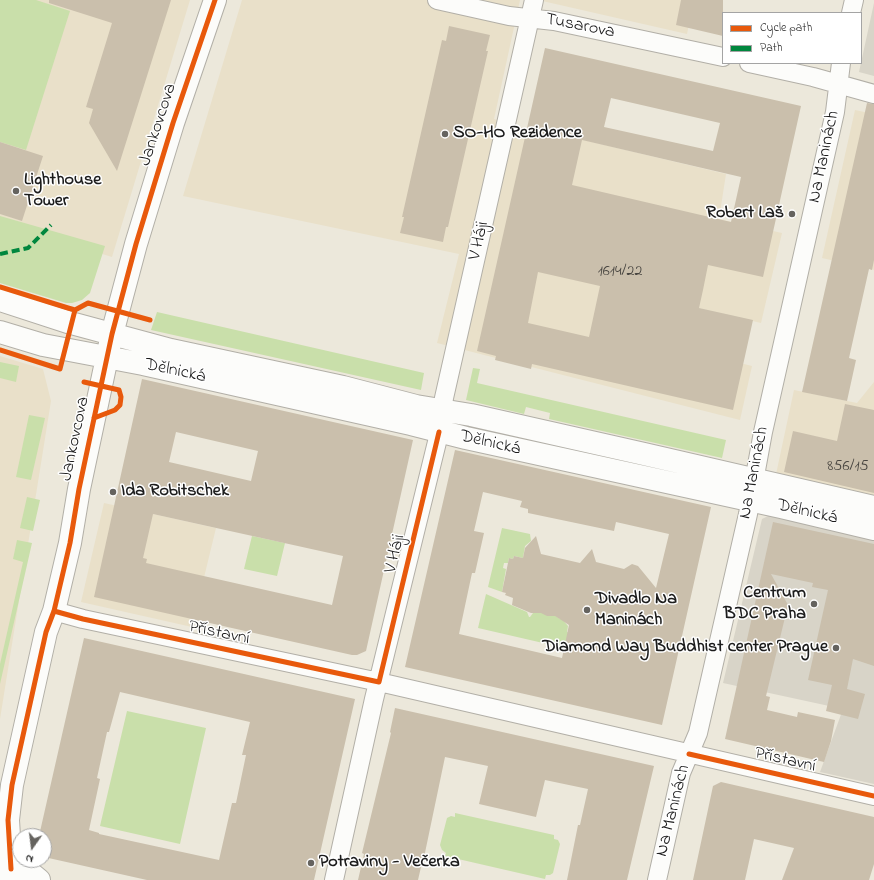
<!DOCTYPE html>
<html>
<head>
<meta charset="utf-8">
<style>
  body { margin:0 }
  #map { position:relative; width:874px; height:880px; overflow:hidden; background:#ece8db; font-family:"Indie Flower",sans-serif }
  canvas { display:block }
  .legend { position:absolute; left:722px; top:12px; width:140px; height:52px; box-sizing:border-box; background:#fff; border:1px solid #a4a4a4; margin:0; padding:5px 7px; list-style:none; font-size:12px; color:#1c1c1c }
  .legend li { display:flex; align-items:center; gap:8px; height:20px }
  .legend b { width:20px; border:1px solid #a4a4a4 }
  .north { position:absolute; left:12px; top:828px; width:40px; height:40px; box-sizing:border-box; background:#fff; border:1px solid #a4a4a4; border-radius:50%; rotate:194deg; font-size:11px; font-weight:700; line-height:16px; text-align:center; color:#1c1c1c }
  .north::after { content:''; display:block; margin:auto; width:14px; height:18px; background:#65635f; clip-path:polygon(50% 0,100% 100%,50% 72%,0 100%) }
</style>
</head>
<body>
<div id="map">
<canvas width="874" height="880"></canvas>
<ul class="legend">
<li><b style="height:5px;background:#e8590c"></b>Cycle path</li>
<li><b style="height:5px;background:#00873e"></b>Path</li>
</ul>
<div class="north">N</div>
</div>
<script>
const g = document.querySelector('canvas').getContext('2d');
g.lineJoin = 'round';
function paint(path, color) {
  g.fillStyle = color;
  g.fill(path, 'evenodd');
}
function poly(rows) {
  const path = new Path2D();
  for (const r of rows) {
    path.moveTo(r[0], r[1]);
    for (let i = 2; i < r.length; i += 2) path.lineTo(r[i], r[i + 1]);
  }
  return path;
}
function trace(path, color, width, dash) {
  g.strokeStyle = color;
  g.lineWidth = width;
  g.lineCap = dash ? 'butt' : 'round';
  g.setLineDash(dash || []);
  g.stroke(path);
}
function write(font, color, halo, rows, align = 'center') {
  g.font = font + ' "Indie Flower",sans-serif';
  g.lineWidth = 3;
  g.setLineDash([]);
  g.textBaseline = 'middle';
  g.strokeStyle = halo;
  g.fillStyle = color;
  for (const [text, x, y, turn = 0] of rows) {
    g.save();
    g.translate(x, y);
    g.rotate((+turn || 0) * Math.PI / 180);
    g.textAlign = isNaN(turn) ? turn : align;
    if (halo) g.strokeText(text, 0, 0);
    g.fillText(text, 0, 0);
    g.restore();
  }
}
paint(poly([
  [0,0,190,0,112,257,0,222],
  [242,0,520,0,494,119,520,127,584,140,726,174,719,219,782,233,761,323,698,308,704,354,752,366,740,420,437,343,459,254,183,196],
  [538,0,694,0,687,34],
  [855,110,874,114,874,270,822,258],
  [0,356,43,369,51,401,0,719],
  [874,382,874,502,775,479,794,390,857,403],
  [104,503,216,528,192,627,81,602]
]), '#e9e0c9');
paint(poly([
  [874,3,874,76,859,72],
  [778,511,874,534,874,784,820,772,843,709,723,683,762,519]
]), '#d8d4c8');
paint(poly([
  [0,0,36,0,70,11,26,150,0,142],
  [0,216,105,246,90,293,82,300,72,303,66,303,0,283],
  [157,312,424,373,421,390,151,330],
  [0,362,19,366,16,382,0,378],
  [473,368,480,369,477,383,726,440,722,458,549,419,550,413,526,407,524,414,466,400],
  [29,415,45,418,31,480,16,477],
  [27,497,40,500,33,531,20,528],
  [502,528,530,534,531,541,525,546,523,558,514,556,513,559,509,558,508,563,504,563,503,568,506,569,502,592,488,587],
  [252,536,285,543,277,576,244,569],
  [17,540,32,543,0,684,0,664,23,562,13,559],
  [486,594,527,612,529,617,530,617,533,613,537,613,540,611,548,616,553,614,560,619,562,619,568,626,567,632,573,634,569,649,478,628],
  [127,711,206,728,180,844,100,826],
  [455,813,554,835,554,839,558,840,560,844,553,873,550,875,546,875,545,879,445,856,446,853,442,850,440,845,447,818,451,816,455,817]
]), '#c9dfaa');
paint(poly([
  [49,0,171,0,117,171,89,123,93,109,86,107,112,23,49,3],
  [681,0,723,0,723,36,676,25],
  [449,26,490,35,486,51,488,51,448,227,446,227,443,242,400,233,404,217,402,217,442,40,446,41],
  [545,48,801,106,763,277,708,265,703,290,699,308,753,320,733,410,532,364,531,369,495,360,496,356,477,351],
  [611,98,720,123,713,151,604,127],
  [582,140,741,177,731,222,572,185],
  [538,272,600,286,589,337,528,323],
  [867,103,874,104,874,260,872,270,869,269,849,358,856,360,847,401,802,392],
  [0,142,43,156,22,221,0,214],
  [142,379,413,440,366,651,357,655,352,655,94,597],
  [176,432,258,451,251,481,169,462],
  [153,514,343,556,332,605,146,563,147,559,143,558],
  [845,404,874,410,874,493,784,472,793,431,837,441],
  [455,450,711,507,662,725,405,667],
  [483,492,522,501,520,507,528,509,528,513,614,531,616,522,669,534,656,588,638,566,632,564,624,569,596,562,592,549,580,563,541,554,536,536,525,548,523,558,514,556,513,559,509,558,502,592,506,593,505,595,513,598,512,605,531,613,541,613,547,616,555,616,569,625,562,658,459,634,472,573,475,573,484,533,474,531],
  [773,522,874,544,874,666,853,659,847,689,865,694,858,719,826,711,832,685,808,680,828,590,812,587,813,583,771,574,788,605,766,696,770,697,767,710,797,717,798,712,835,720,831,741,824,762,725,739],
  [84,638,355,699,314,880,147,880,44,857,44,836,39,836],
  [120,692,250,722,242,755,246,755,236,803,232,803,219,860,99,834,99,833,89,830,100,779,97,778,107,732,109,732],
  [395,708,654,766,627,880,567,880,578,825,580,825,588,789,545,780,536,817,479,804,488,766,445,757,422,867,421,867,418,880,358,880,364,854,362,853,391,733,390,732],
  [721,782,874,817,874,864,869,880,782,880,794,848,754,839,745,880,693,880,713,786]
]), '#cabfac');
const street = poly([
  [437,0,509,16,554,21,723,57],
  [851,13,854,0],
  [749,63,813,77,874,94],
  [54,611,83,619,379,682,874,796],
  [334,880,374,699,437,442,444,398,534,0],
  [657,880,681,773,698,733,748,514,763,432,835,112,841,63]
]);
const secondary = poly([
  [0,300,71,323,171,350,343,387,416,406,471,415,644,454,874,507],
  [0,332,43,345,143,364,411,424,466,438,781,507,874,529],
  [11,869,8,820,12,785,46,632,54,611,70,543,79,489,112,334,136,244,173,123,215,0],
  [0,872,11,869,20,870,33,875,39,880]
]);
trace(street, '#b2afa7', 20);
trace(secondary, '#b2afa7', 24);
trace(street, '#fcfcfa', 18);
trace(secondary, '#fcfcfa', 22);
trace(poly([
  [0,254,28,248,51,225]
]), '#00873e', 4, [8, 4]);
trace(poly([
  [0,287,68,308,75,310,88,303,150,320],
  [0,350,60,369,75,310],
  [84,382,119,390,121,397,120,405,115,410,94,418],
  [54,611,83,619,379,682,439,432],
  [689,754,874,796],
  [11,869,8,820,12,785,46,632,54,611,70,543,79,489,112,334,136,244,173,123,215,0]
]), '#e8590c', 5);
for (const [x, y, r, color] of [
  [445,134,4,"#65635f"],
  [16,191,4,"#65635f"],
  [792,214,4,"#65635f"],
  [113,492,4,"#65635f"],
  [814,604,4,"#65635f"],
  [587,610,4,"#65635f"],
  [836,648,4,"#65635f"],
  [311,863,4,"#65635f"]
]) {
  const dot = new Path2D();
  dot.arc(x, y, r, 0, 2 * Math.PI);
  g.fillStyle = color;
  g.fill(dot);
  trace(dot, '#fff', 1.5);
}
write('16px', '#484540', null, [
  ["1614/22",620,272],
  ["856/15",848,467]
]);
write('18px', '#1c1c1c', '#fff', [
  ["Tusarova",580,27,11],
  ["Jankovcova",159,125,-72],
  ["Na Maninách",825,157,-78],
  ["V Háji",480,241,-77],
  ["Dělnická",175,372,12],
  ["Jankovcova",76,439,-78],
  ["Dělnická",490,444,13],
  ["Na Maninách",755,473,-79],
  ["Dělnická",807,513,13],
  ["V Háji",396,554,-76],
  ["Přístavní",219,634,12],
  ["Přístavní",785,761,13],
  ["Na Maninách",674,811,-76]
]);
write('bold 18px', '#1c1c1c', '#fff', [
  ["SO-HO Rezidence",453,134],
  ["Lighthouse",24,181],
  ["Tower",24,202],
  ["Robert Laš",784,214,"right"],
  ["Ida Robitschek",121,492],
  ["Centrum",806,594,"right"],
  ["BDC Praha",806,615,"right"],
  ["Divadlo Na",595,600],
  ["Maninách",595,621],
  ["Diamond Way Buddhist center Prague",828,648,"right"],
  ["Potraviny - Večerka",319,863]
], 'left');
</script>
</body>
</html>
